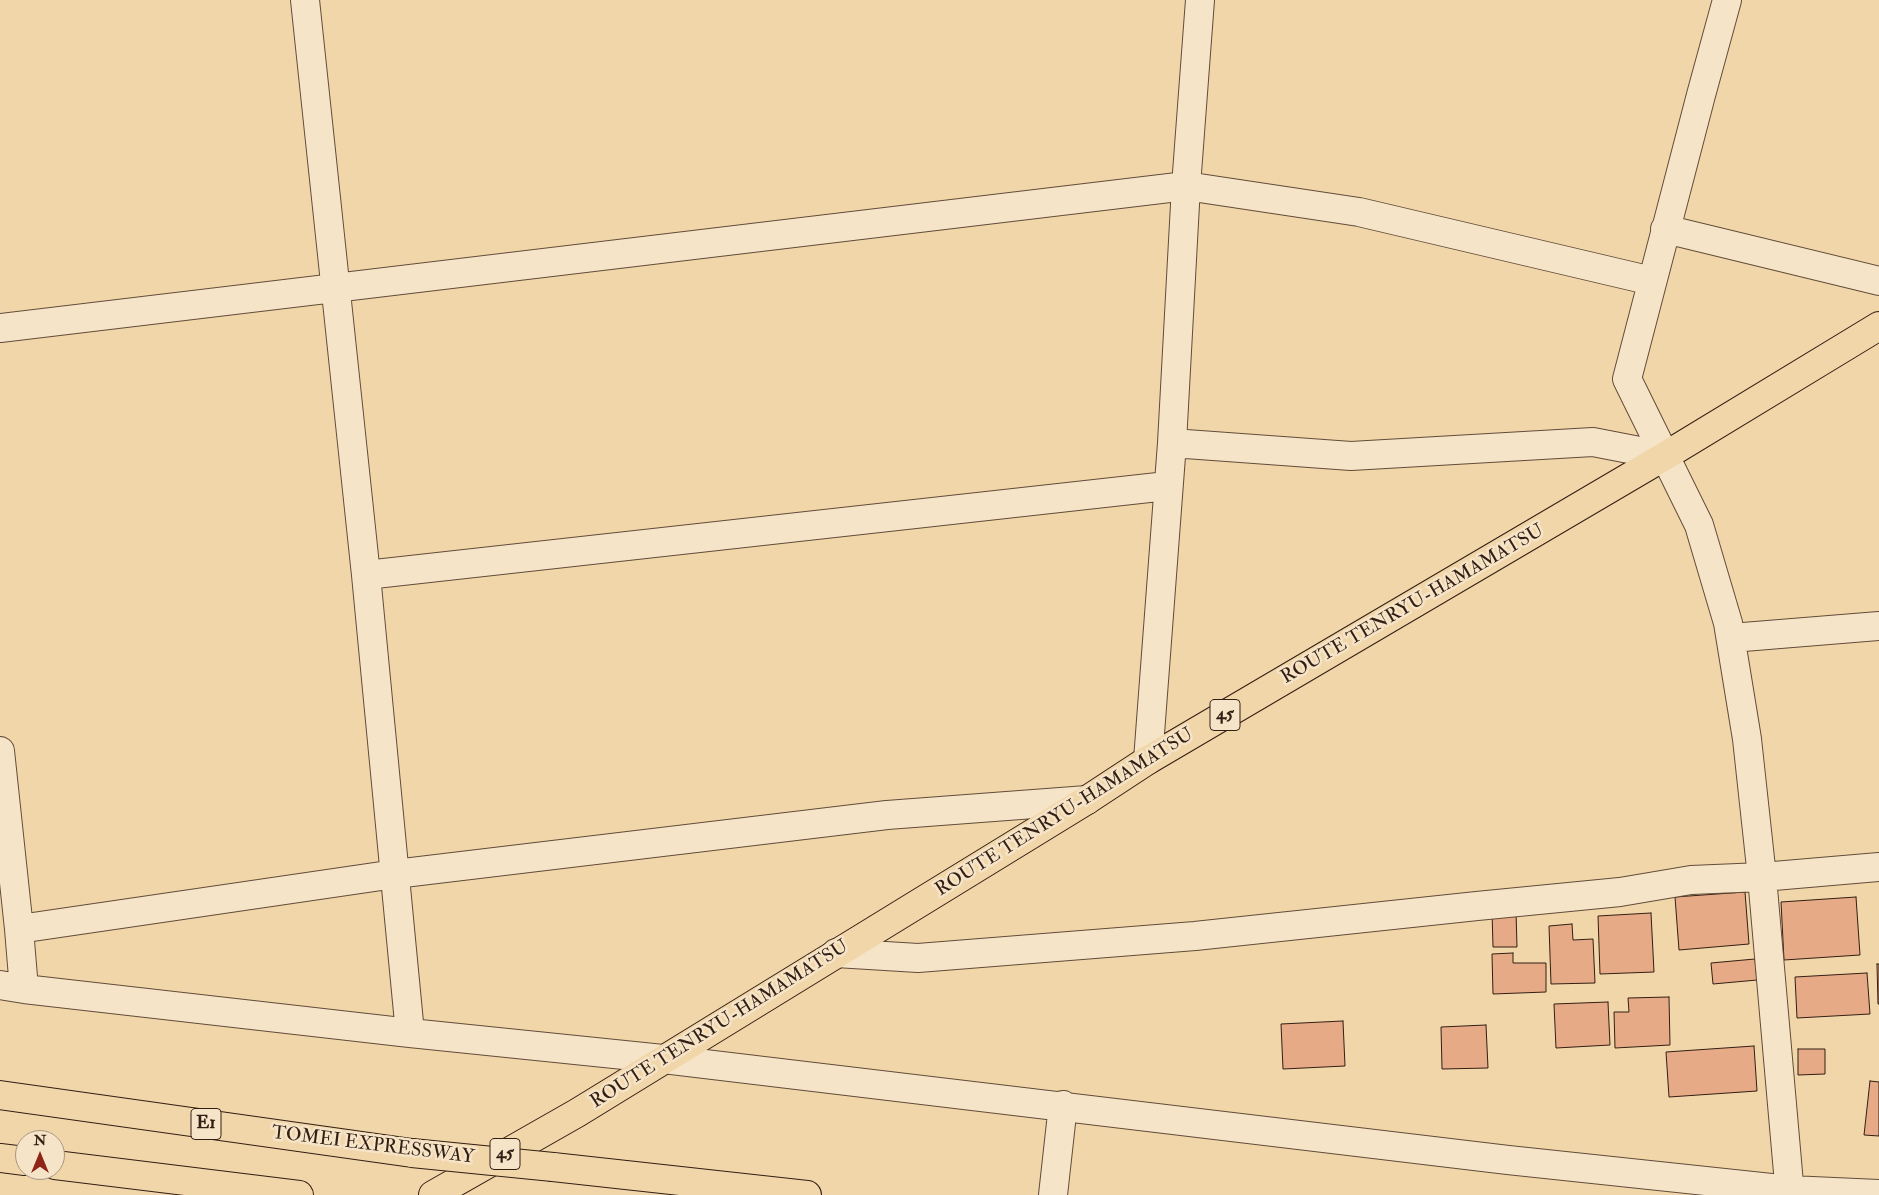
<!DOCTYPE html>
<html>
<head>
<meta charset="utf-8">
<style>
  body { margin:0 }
  #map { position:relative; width:1879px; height:1195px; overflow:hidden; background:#f1d6aa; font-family:"IM FELL Double Pica",serif }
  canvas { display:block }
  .north { position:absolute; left:15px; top:1130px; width:50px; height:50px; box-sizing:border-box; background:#f6e4c8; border:1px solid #a89580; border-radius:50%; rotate:0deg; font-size:14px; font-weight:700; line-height:20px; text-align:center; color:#321e13 }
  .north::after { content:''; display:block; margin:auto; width:18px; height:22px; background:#8f2418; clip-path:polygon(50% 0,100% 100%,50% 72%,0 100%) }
</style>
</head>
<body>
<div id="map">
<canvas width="1879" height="1195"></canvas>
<div class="north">N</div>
</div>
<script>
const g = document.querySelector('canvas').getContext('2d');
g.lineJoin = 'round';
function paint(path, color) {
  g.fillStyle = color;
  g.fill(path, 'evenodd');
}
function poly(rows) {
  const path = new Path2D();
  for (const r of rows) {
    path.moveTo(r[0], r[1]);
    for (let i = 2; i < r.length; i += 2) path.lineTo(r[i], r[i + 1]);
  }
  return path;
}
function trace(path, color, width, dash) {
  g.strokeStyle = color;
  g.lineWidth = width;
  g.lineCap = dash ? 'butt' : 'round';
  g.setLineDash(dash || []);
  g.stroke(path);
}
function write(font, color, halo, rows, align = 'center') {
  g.font = font + ' "IM FELL Double Pica",serif';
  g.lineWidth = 5;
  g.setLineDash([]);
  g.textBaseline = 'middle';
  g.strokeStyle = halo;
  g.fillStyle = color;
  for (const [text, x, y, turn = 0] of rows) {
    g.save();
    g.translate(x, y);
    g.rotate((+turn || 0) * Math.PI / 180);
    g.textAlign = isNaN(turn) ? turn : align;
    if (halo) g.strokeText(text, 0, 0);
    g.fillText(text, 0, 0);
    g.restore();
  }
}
const building = poly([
  [1745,892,1749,944,1679,950,1675,897,1745,892],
  [1856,897,1860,955,1784,960,1781,902,1856,897],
  [1492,911,1516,911,1517,947,1493,947,1492,911],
  [1651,913,1654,972,1600,974,1598,916,1651,913],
  [1572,924,1573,940,1593,939,1595,983,1551,984,1549,926,1572,924],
  [1513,953,1513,963,1546,963,1546,992,1493,994,1492,954,1513,953],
  [1755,959,1757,980,1713,984,1711,963,1755,959],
  [1877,964,1879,964,1879,1004,1878,1004,1877,964],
  [1867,973,1870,1014,1797,1018,1795,977,1867,973],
  [1669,997,1670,1045,1615,1048,1614,1012,1629,1012,1628,998,1669,997],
  [1608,1002,1610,1045,1556,1048,1554,1004,1608,1002],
  [1343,1021,1345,1066,1283,1069,1281,1024,1343,1021],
  [1486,1025,1488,1068,1442,1069,1441,1027,1486,1025],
  [1754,1046,1757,1091,1669,1097,1666,1052,1754,1046],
  [1798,1049,1825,1049,1825,1074,1798,1075,1798,1049],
  [1870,1081,1879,1082,1879,1136,1864,1135,1870,1081]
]);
paint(building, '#e7aa86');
trace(building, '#321e13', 1);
const minor = poly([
  [305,0,366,575,410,1033],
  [1727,0,1701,95,1627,379,1699,525,1728,623,1747,739,1762,877,1790,1195],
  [1665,229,1879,281],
  [0,328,1186,186,1359,212,1652,281],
  [1172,443,1351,456,1593,442,1665,456],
  [366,575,1167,486],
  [1731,638,1879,626],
  [0,751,19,929],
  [1148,760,1172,443,1186,186,1200,0],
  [836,953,918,958,1195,936,1477,906,1620,892,1691,880,1762,877,1879,867],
  [0,985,24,989,410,1033,663,1059,1508,1160,1790,1190,1879,1194],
  [24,989,19,929,395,874,887,815,1087,800],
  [1053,1195,1063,1105]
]);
const primary = poly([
  [433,1195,577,1113,1087,800,1148,760,1665,456,1879,326]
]);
const motorway = poly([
  [0,1095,412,1153],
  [0,1158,25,1161],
  [55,1165,299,1195],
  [553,1167,807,1195]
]);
trace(minor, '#624c39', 30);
trace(primary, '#321e13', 30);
trace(motorway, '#321e13', 30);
trace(minor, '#f6e4c8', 28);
trace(primary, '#f1d6aa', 28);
trace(motorway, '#f1d6aa', 28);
const motorwayBridge = poly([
  [412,1153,553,1167]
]);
trace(motorwayBridge, '#321e13', 30, []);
trace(motorwayBridge, '#f1d6aa', 28);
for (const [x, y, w] of [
  [1225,715,30],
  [206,1124,30],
  [505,1154,30]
]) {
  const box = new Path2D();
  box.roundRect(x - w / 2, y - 15.5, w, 31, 4);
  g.fillStyle = '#f6e4c8';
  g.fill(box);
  trace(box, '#321e13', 1);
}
write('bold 18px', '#321e13', null, [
  ["45",1225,715],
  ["E1",206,1124],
  ["45",505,1154]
]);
write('19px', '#321e13', '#f6e4c8', [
  ["ROUTE TENRYU-HAMAMATSU",1413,605,-30],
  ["ROUTE TENRYU-HAMAMATSU",1065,813,-32],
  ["ROUTE TENRYU-HAMAMATSU",720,1025,-32],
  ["TOMEI EXPRESSWAY",373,1146,7]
]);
</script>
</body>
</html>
